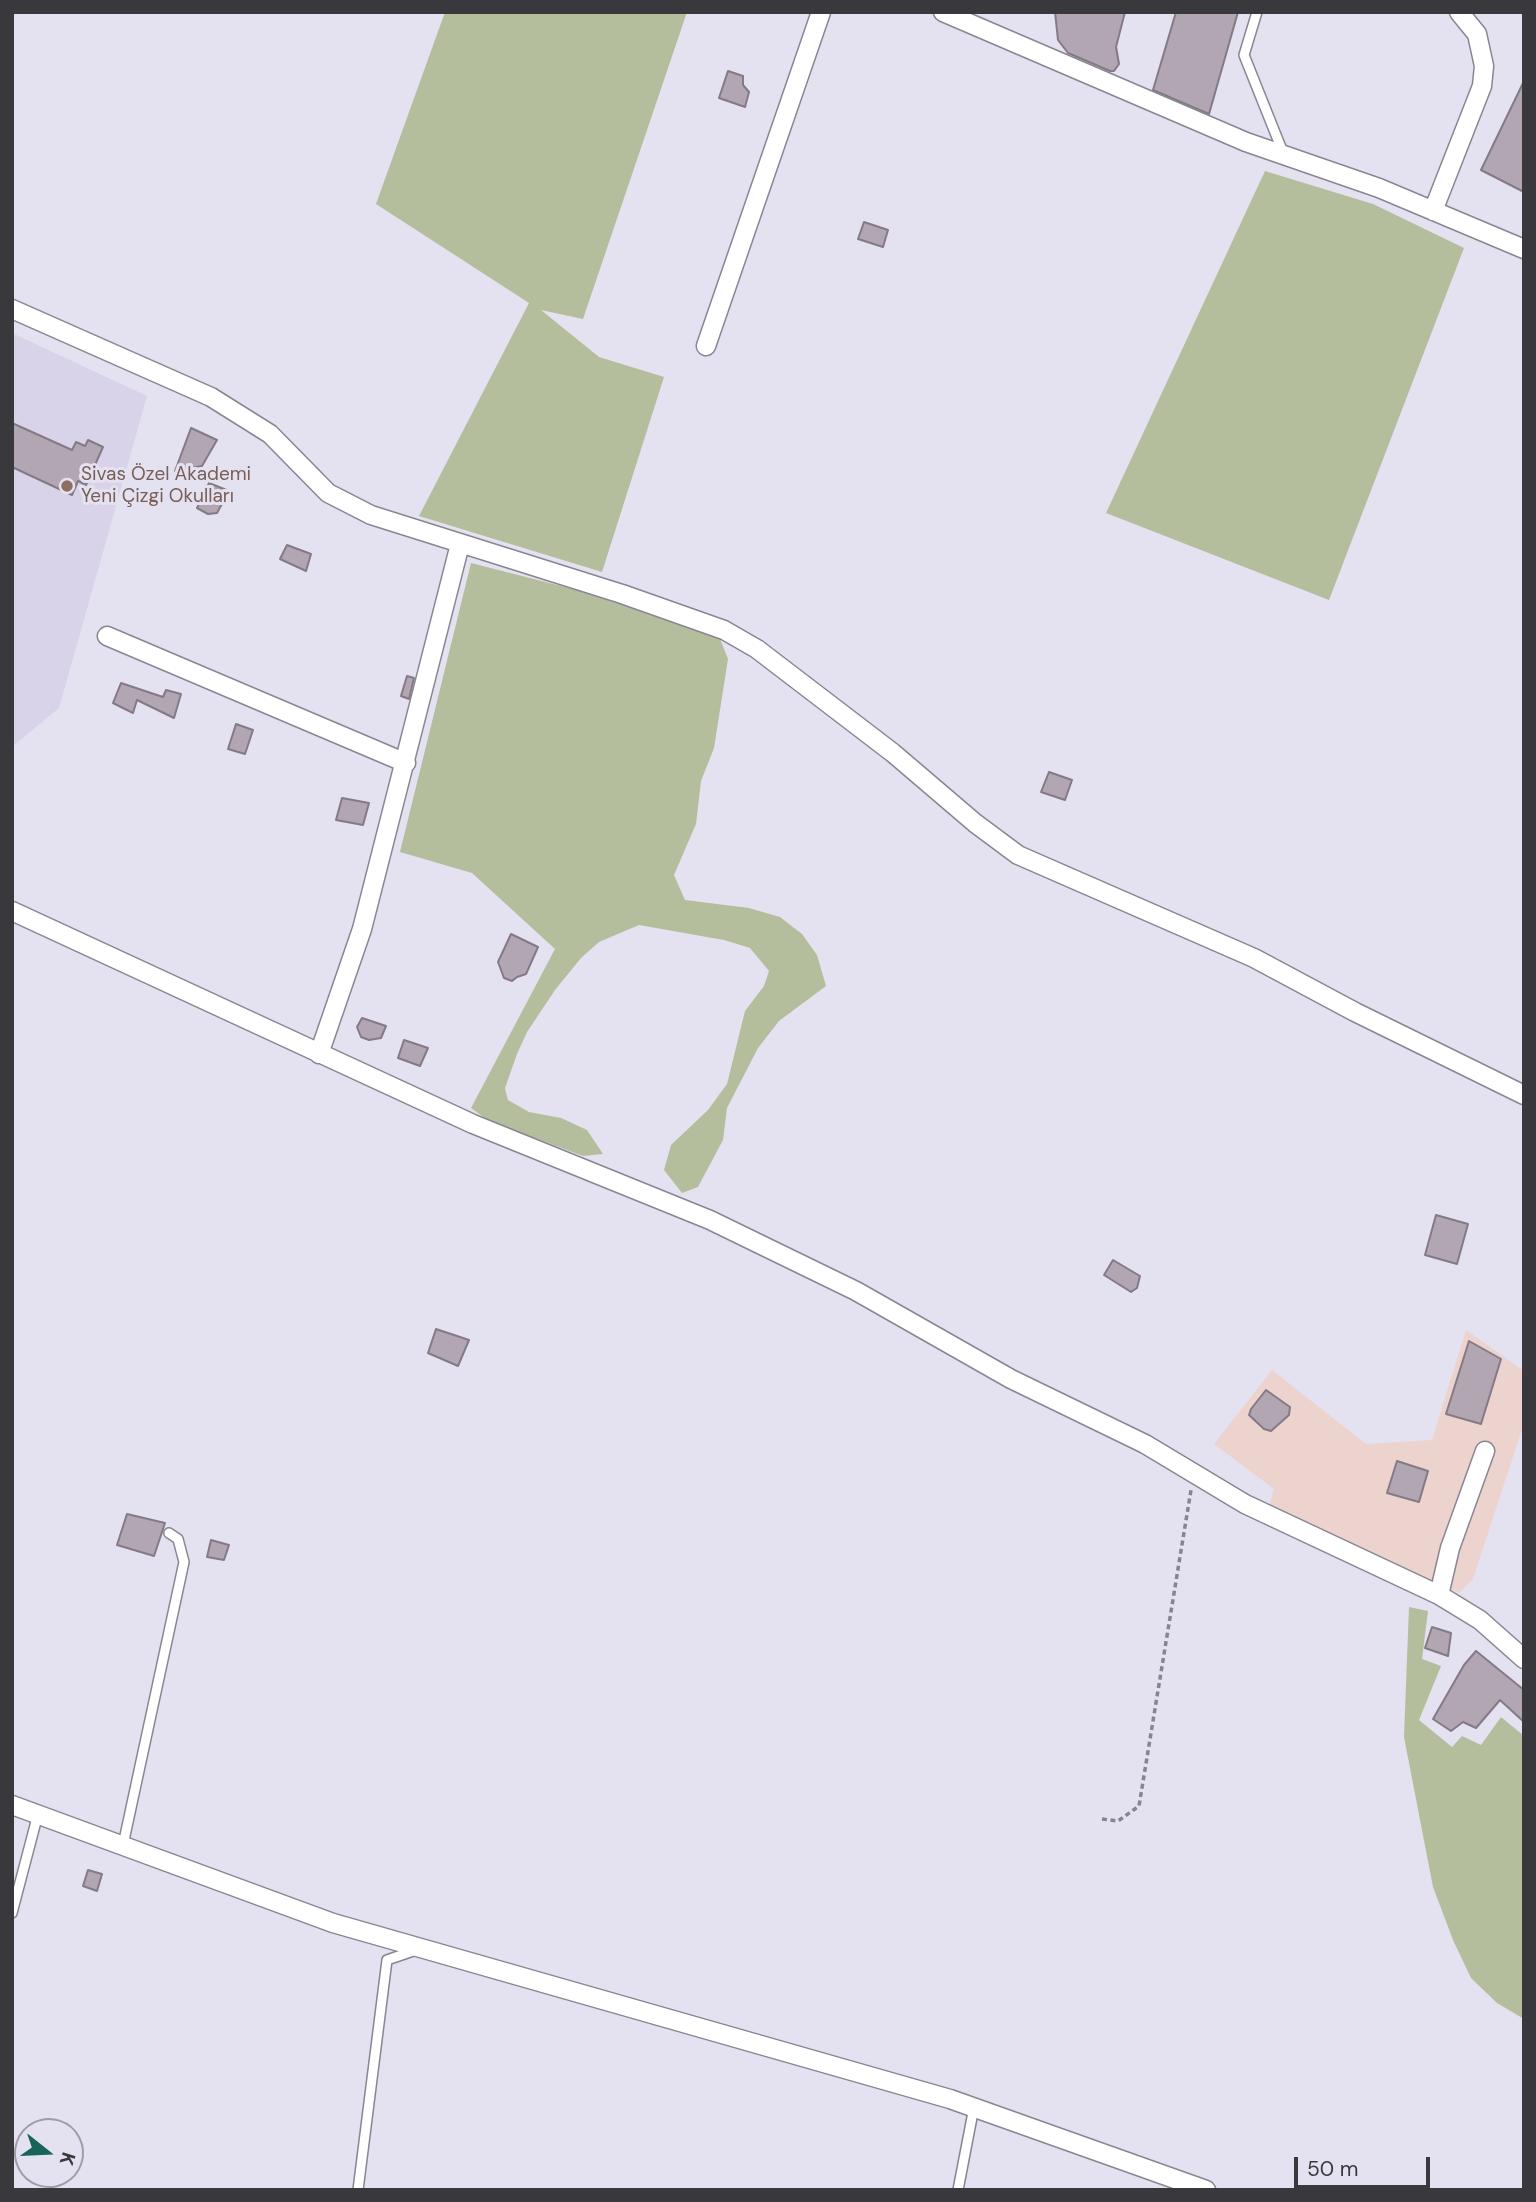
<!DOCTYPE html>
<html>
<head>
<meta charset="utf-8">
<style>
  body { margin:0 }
  #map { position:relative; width:1536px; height:2202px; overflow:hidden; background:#e4e1f0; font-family:"DM Sans",sans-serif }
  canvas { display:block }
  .frame { position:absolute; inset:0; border:14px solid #39383d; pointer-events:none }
  .north { position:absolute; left:14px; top:2118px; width:70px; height:70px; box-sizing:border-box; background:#e4e1f0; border:2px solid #a09da8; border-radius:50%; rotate:108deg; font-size:19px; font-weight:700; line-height:28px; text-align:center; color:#39383d }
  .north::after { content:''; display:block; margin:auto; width:24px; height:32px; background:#18645d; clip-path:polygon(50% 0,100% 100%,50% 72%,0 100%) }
  .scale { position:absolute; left:1294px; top:2157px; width:136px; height:32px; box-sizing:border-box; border:4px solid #39383d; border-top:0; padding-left:9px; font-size:21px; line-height:24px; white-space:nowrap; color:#39383d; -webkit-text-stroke:5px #e4e1f0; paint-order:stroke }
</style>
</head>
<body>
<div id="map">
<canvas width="1536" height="2202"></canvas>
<div class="frame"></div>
<div class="north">K</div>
<div class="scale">50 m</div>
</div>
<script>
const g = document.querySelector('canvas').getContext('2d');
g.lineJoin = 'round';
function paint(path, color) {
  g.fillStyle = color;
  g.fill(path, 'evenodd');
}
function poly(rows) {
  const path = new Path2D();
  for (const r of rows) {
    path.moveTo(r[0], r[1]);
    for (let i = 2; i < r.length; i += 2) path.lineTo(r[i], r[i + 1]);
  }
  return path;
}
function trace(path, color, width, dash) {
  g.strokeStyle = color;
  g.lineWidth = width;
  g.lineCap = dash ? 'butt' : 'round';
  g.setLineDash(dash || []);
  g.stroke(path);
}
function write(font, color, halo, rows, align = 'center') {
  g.font = font + ' "DM Sans",sans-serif';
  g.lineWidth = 6;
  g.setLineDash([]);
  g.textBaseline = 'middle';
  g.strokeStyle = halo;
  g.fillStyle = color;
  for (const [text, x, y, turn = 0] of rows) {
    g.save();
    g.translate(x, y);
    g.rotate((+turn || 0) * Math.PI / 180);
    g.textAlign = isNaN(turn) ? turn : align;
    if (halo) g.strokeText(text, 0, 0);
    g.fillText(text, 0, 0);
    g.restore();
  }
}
paint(poly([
  [1466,1330,1524,1371,1524,1423,1473,1579,1459,1593,1269,1507,1274,1489,1214,1444,1272,1370,1366,1444,1432,1440]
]), '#edd3ce');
paint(poly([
  [12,333,147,396,59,708,12,747]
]), '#d8d3e9');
paint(poly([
  [445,12,687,12,583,319,541,310,599,357,664,377,602,572,419,516,529,303,376,204],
  [1265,171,1373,204,1464,248,1329,600,1106,513],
  [471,563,573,589,708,632,720,639,728,659,714,748,701,781,696,824,674,875,685,900,749,908,780,917,802,934,817,955,826,986,779,1021,758,1048,727,1108,723,1140,698,1187,682,1193,664,1170,671,1145,708,1110,727,1084,745,1011,764,986,769,971,750,948,724,940,639,925,599,942,581,958,555,990,527,1032,517,1054,505,1088,508,1100,529,1112,561,1118,587,1130,603,1154,583,1156,489,1121,471,1108,555,949,472,873,400,852],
  [1409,1607,1428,1611,1422,1659,1441,1666,1419,1720,1452,1747,1462,1736,1481,1745,1501,1717,1524,1736,1524,2019,1497,2003,1471,1978,1453,1940,1433,1887,1404,1737]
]), '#b4be9d');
const building = poly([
  [1055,12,1125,12,1116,47,1119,64,1114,71,1110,71,1068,53,1058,40,1055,12],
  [1176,12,1238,12,1209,114,1153,90,1176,12],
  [728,71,743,76,743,85,749,92,745,107,719,98,728,71],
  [1524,81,1524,192,1481,170,1524,81],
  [864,222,888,230,883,247,858,239,864,222],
  [12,423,72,450,76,442,85,446,88,440,103,447,86,485,78,481,72,495,12,467,12,423],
  [191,428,217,440,202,466,175,471,191,428],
  [209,483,229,491,217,513,208,514,197,508,209,483],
  [287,545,311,554,306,571,280,559,287,545],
  [407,676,414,678,409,699,401,696,407,676],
  [121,683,163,697,166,690,181,694,174,718,137,700,133,713,113,703,121,683],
  [236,724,253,730,245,754,228,749,236,724],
  [1049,772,1072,780,1065,800,1041,792,1049,772],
  [342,798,369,803,363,825,336,820,342,798],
  [511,934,538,947,526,974,517,977,512,981,504,978,498,962,511,934],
  [362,1018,386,1026,381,1038,369,1040,361,1037,357,1027,362,1018],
  [404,1040,428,1048,420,1066,398,1058,404,1040],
  [1436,1215,1468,1224,1457,1264,1425,1255,1436,1215],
  [1113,1260,1140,1276,1137,1288,1131,1292,1104,1275,1113,1260],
  [436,1329,469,1340,458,1366,428,1353,436,1329],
  [1469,1341,1501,1359,1481,1424,1446,1414,1469,1341],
  [1266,1390,1290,1407,1289,1415,1271,1431,1264,1429,1249,1415,1251,1409,1266,1390],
  [1397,1461,1428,1471,1419,1502,1387,1493,1397,1461],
  [127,1514,165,1523,154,1556,117,1545,127,1514],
  [211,1540,229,1545,224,1560,207,1557,211,1540],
  [1432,1627,1451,1633,1448,1656,1425,1648,1432,1627],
  [1476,1651,1524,1690,1524,1722,1500,1700,1476,1728,1463,1722,1451,1731,1433,1719,1464,1665,1476,1651],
  [88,1870,102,1874,97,1891,83,1886,88,1870]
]);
paint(building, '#b1a6b1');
trace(building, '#847a85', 2);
const service = poly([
  [1257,12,1244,55,1284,155],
  [123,1845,184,1562,178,1539,169,1533],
  [12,1913,38,1814],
  [358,2190,387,1960,419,1949],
  [958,2190,974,2107]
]);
const minor = poly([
  [943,12,1246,142,1379,188,1524,249],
  [1433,211,1482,86,1484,66,1477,34,1459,12],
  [12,309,211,397,270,434,328,493,371,515,622,594,724,630,757,649,893,753,975,823,1018,855,1254,958,1355,1012,1524,1095],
  [706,346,821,12],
  [107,636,406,763],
  [12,911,473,1124,710,1220,856,1291,1011,1379,1145,1444,1245,1504,1439,1595,1480,1620,1524,1659],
  [319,1054,362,929,460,544],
  [1439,1595,1450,1548,1485,1451],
  [12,1805,333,1923,950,2099,1206,2190]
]);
trace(service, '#888692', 12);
trace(minor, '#888692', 21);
trace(poly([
  [1102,1819,1118,1821,1139,1806,1191,1490]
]), '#86848e', 3.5, [5, 3.5]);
trace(service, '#fff', 9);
trace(minor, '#fff', 18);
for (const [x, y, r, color] of [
  [67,486,7,"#8d6e63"]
]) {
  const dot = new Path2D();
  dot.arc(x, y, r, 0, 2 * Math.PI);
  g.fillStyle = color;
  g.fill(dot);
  trace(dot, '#e4e1f0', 2.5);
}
write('19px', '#785e54', '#e4e1f0', [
  ["Sivas Özel Akademi",81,475],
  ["Yeni Çizgi Okulları",81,497]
], 'left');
</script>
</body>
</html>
